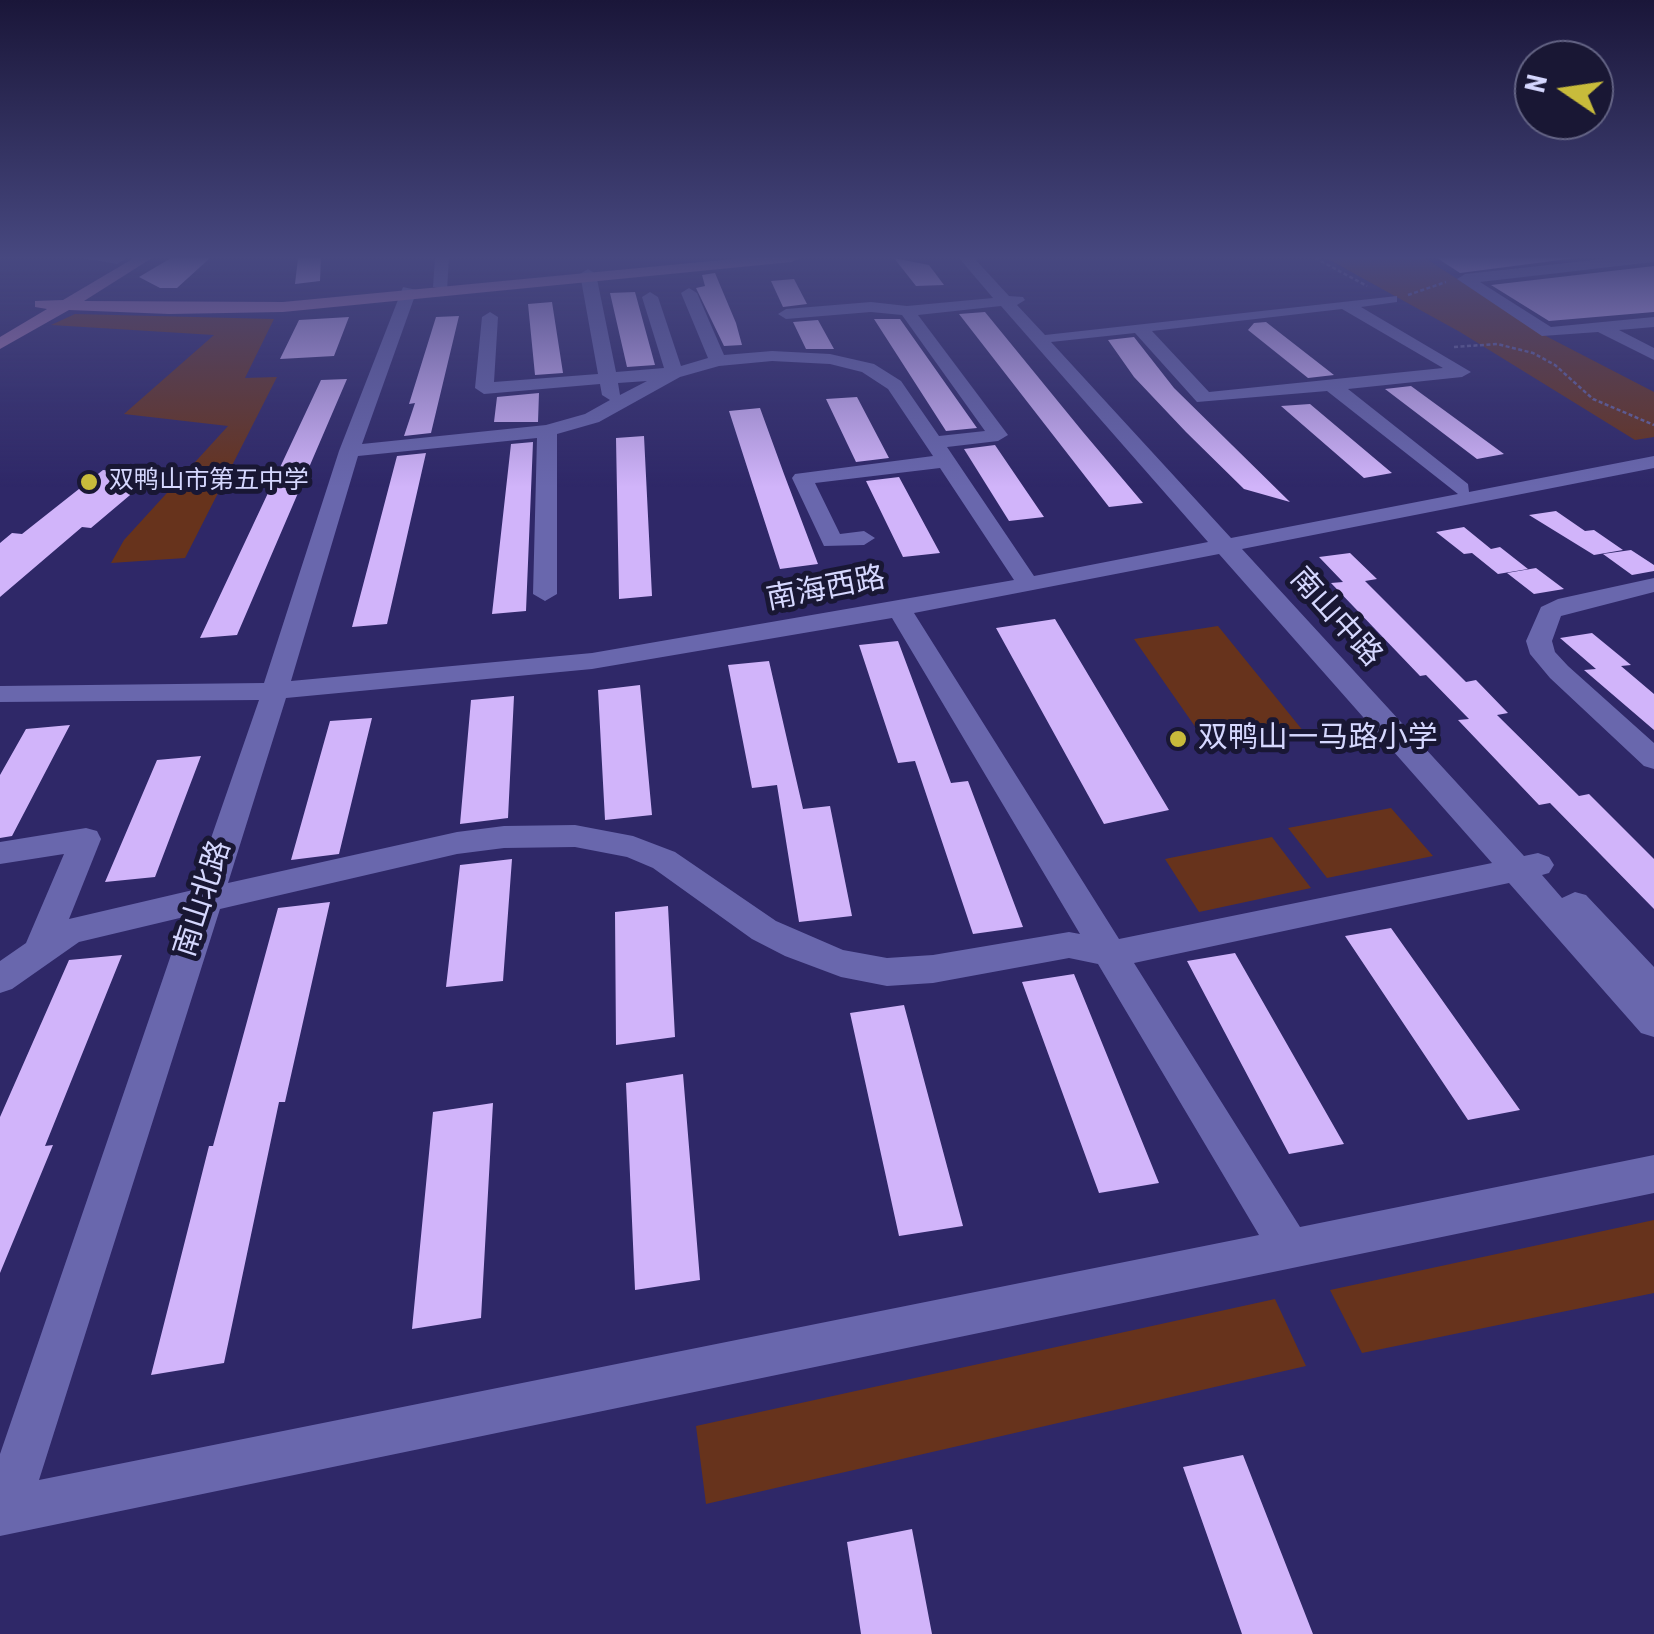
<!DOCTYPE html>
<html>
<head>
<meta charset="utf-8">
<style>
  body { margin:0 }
  #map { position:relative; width:1654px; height:1634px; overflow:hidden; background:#2f2868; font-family:"Roboto Condensed",sans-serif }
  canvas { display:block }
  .north { position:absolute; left:1514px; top:40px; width:100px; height:100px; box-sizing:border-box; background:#191734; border:2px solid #646485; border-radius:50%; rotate:283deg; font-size:28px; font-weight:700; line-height:40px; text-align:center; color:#d5d7fe }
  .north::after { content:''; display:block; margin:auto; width:35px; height:45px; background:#c8bb3b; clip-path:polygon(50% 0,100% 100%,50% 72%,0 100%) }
</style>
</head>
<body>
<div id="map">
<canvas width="1654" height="1634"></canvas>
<div class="north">N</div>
</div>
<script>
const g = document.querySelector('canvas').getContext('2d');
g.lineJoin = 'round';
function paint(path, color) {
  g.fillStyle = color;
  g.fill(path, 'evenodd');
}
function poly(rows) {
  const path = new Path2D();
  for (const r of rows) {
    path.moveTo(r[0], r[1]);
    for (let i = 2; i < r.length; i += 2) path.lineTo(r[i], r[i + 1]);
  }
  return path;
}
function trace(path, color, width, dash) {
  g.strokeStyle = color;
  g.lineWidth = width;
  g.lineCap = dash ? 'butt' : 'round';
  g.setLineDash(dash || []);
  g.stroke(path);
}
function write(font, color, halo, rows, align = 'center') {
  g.font = font + ' "Roboto Condensed","Noto Sans SC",sans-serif';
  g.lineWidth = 10;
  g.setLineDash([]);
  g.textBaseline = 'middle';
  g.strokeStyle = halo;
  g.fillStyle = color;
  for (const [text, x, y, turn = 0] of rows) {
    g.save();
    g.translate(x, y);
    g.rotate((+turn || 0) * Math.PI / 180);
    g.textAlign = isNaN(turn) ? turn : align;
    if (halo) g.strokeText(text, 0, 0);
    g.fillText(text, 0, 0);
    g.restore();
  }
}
paint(poly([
  [1326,258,1425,258,1540,333,1654,392,1654,437,1635,440,1460,332],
  [75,314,274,319,245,378,277,377,185,558,111,563,124,540,228,426,124,414,214,335,51,325],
  [1218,626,1304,732,1210,748,1134,639],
  [1391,808,1433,856,1327,878,1288,828],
  [1272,837,1311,888,1199,912,1165,859],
  [1654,1220,1654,1293,1362,1353,1330,1290],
  [1275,1299,1306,1366,706,1504,696,1426]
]), '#67331c');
paint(poly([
  [171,258,210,258,177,288,160,288,139,277],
  [298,258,321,258,320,281,295,284],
  [894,258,929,265,944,285,916,286],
  [1437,258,1576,258,1460,273],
  [1654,266,1654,312,1549,321,1491,285],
  [715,273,736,323,742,345,724,346,696,288,705,286,702,275],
  [794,279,807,304,783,307,771,281],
  [635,292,655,365,627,367,610,293],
  [552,302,563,373,535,375,528,304],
  [985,312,1083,432,1143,503,1109,507,959,314],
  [459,316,431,433,404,436,415,403,409,404,436,317],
  [349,317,334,356,280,359,299,320],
  [874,319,900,319,977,428,946,431],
  [818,320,834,349,806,349,793,322],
  [1266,322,1334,375,1308,378,1248,330,1254,323],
  [1134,337,1174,388,1290,502,1244,489,1186,432,1134,377,1108,340],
  [347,379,237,635,200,638,321,380],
  [1411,386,1504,454,1477,459,1385,389],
  [539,393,538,422,494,422,497,397],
  [857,397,889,458,856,462,826,399],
  [1310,404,1392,473,1364,478,1281,406],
  [760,408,784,474,818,564,780,569,729,411],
  [644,436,652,596,619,599,616,438],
  [533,442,526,611,492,614,511,444],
  [995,445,1044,517,1009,521,964,449],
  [426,453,387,624,352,627,397,456],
  [103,470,155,474,91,528,82,527,0,597,0,543,12,533,22,534],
  [899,477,940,553,903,557,866,481],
  [1556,511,1585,531,1594,530,1623,550,1594,555,1529,515],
  [1464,527,1491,549,1500,547,1528,569,1498,574,1472,553,1464,554,1436,532],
  [1631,550,1654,565,1654,571,1632,575,1603,554],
  [1350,553,1377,579,1365,581,1466,682,1476,680,1508,713,1497,715,1579,796,1589,794,1654,859,1654,909,1550,803,1539,805,1458,720,1469,719,1426,675,1420,676,1331,583,1343,582,1319,557],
  [1536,568,1564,589,1534,594,1507,573],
  [1055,619,1169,810,1104,824,996,628],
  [1592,633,1631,665,1621,666,1654,694,1654,730,1584,670,1596,669,1560,638],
  [898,641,951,783,968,781,1023,927,973,934,915,761,898,763,859,645],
  [769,661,803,809,830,806,852,916,799,922,777,785,752,788,728,665],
  [640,685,652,815,605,820,598,690],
  [514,696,508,818,460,824,471,700],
  [372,718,339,854,291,860,330,721],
  [70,725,12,836,0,838,0,775,26,729],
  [201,756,155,877,105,882,157,760],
  [512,859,503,981,446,987,460,865],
  [330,902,285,1102,279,1102,224,1363,151,1375,209,1146,213,1146,278,908],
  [668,906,675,1037,616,1045,615,912],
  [1391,928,1520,1110,1468,1120,1345,936],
  [1235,953,1344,1144,1289,1154,1187,961],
  [122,955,45,1146,53,1145,0,1273,0,1117,69,960],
  [1074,974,1159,1183,1099,1193,1022,982],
  [904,1005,963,1226,899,1236,850,1013],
  [683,1074,700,1280,635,1290,626,1083],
  [493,1103,481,1318,412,1329,433,1112],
  [1243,1455,1313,1634,1242,1634,1183,1467],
  [912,1529,932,1634,861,1634,847,1542]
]), '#d1b4fa');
trace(poly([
  [1315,258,1367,286],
  [1408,295,1446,282],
  [1454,347,1497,344,1533,353,1555,365,1593,399,1654,425]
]), '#66629a', 2.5, [4, 2.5]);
paint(poly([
  [81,258,123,258,124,260,117,264,81,258],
  [435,258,449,258,447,290,433,287,435,258],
  [959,258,974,258,1009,296,1023,297,1025,300,1017,305,1045,335,1397,296,1397,302,1361,307,1471,372,1462,377,1348,389,1468,484,1469,492,1654,456,1654,468,1242,549,1524,856,1538,853,1549,857,1554,865,1549,873,1542,875,1562,898,1575,892,1586,895,1654,967,1654,1037,1641,1033,1509,883,1134,963,1300,1227,1654,1155,1654,1193,0,1536,0,1454,184,917,79,942,12,989,0,993,0,961,26,943,64,854,0,864,0,842,86,828,97,831,101,839,69,919,193,890,259,700,0,702,0,686,264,683,339,451,403,287,417,290,362,444,546,425,585,414,610,400,602,395,600,384,484,394,475,388,482,317,490,312,498,317,494,382,598,374,580,274,588,269,596,274,616,372,664,368,642,297,650,292,658,297,681,366,708,358,681,293,689,288,697,293,724,355,772,351,830,354,874,364,901,381,939,436,985,431,902,315,871,312,786,319,778,314,786,309,871,302,907,306,993,298,959,258],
  [1001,306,1208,542,1034,576,947,447,998,441,1008,435,918,315,1001,306],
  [1342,309,1443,368,1209,392,1152,331,1342,309],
  [1135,333,1197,402,1327,391,1458,494,1231,538,1051,342,1135,333],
  [772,361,830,364,862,372,888,389,933,456,795,474,792,478,824,546,864,545,875,538,864,531,840,534,815,483,940,468,1014,580,592,653,291,681,358,456,537,438,533,594,545,601,557,594,557,434,599,422,680,377,719,366,772,361],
  [647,381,620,395,618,383,647,381],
  [1219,554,1492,863,1119,939,914,613,1219,554],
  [892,618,1080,934,1069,932,933,955,887,958,843,950,776,921,675,852,633,836,575,825,504,826,457,832,228,883,286,698,592,669,892,618],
  [575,847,627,857,653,868,752,939,785,956,841,977,887,986,933,983,1069,958,1098,964,1259,1235,39,1480,220,909,457,854,504,848,575,847],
  [1612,258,1654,258,1654,262,1480,282,1551,327,1654,317,1654,327,1619,330,1654,348,1654,360,1598,332,1542,336,1457,279,1465,274,1612,258],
  [1654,578,1654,592,1561,616,1552,641,1555,652,1568,666,1654,743,1654,769,1644,766,1550,678,1530,654,1526,641,1541,607,1558,599,1654,578]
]), '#6967ad');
paint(poly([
  [134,258,152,258,84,301,283,302,743,258,799,258,792,262,283,312,169,314,69,310,0,349,0,337,47,309,35,307,35,301,63,300,134,258]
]), '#a477ae');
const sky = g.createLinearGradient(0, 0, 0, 487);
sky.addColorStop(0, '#1a1639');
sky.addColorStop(0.53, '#474880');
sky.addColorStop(1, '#47488000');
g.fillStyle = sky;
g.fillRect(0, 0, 1654, 487);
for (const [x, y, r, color] of [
  [89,482,10,"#c8bb3b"],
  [1178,739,10,"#c8bb3b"]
]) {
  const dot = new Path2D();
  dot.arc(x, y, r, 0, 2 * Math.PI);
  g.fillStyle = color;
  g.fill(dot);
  trace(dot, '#191734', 4);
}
write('25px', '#d5d7fe', '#191734', [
  ["双鸭山市第五中学",109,482]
], 'left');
write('30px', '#d5d7fe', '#191734', [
  ["南海西路",826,590,-11],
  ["南山中路",1335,618,48],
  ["南山北路",204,899,-72]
]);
write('30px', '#d5d7fe', '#191734', [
  ["双鸭山一马路小学",1198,739]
], 'left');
</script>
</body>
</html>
